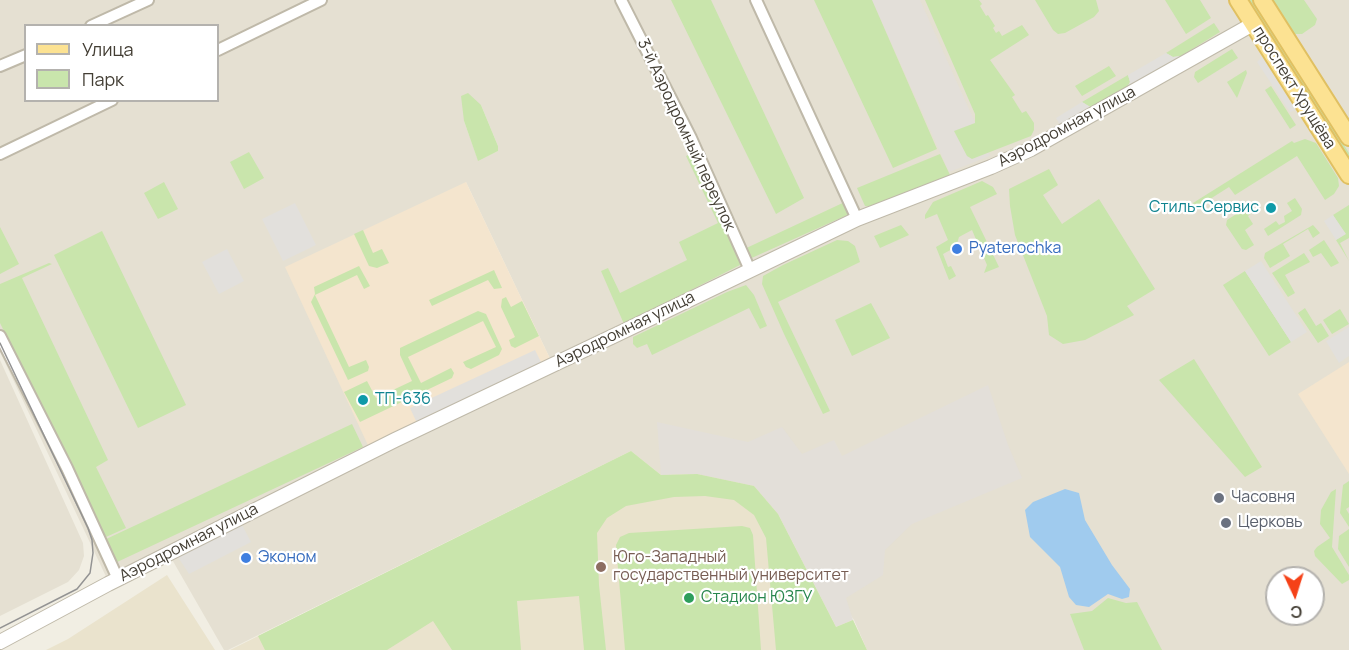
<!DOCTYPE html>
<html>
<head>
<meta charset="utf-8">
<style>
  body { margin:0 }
  #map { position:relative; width:1349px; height:650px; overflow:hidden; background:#f1eee3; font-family:Manrope,sans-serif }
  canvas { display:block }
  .legend { position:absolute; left:24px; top:24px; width:195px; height:78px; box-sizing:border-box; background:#fff; border:2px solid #b4b2ae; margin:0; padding:8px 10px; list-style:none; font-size:18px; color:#433e34 }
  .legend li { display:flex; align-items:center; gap:12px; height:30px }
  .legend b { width:30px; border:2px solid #b4b2ae }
  .north { position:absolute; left:1265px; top:566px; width:60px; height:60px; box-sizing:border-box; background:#fff; border:2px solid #b4b2ae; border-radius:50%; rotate:176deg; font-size:16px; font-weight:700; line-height:24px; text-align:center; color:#433e34 }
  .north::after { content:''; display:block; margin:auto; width:21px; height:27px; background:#f54117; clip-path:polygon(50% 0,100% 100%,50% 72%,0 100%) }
</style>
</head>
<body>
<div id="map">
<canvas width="1349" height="650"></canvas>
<ul class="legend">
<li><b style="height:8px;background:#fce292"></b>Улица</li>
<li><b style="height:16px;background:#c9e5ac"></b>Парк</li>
</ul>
<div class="north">С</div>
</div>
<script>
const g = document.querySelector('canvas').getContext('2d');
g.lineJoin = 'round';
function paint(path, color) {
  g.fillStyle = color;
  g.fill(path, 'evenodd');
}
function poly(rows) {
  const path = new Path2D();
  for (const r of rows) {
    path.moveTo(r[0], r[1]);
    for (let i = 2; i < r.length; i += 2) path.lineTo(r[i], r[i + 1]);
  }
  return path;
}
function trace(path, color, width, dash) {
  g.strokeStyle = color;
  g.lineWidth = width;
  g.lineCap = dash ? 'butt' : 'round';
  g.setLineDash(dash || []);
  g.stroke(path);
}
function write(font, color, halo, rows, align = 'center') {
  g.font = font + ' Manrope,sans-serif';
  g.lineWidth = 4.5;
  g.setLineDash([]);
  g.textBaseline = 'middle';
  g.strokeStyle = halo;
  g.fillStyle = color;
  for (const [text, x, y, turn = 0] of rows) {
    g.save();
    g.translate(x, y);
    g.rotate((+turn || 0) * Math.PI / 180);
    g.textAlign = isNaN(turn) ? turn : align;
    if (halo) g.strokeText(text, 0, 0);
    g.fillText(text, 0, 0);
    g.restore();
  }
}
paint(poly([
  [0,0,1349,0,1349,650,867,650,854,620,778,514,754,486,697,474,661,475,631,451,228,650,224,650,170,556,110,585,0,352],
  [26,26,218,26,218,100,26,100],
  [481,105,498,146,498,151,478,160,464,121],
  [466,182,554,367,373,455],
  [1277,578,1313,578,1313,614,1277,614],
  [0,360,83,543,84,556,79,570,68,582,0,616]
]), '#e5e0d2');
paint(poly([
  [466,182,554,367,373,456,285,267],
  [1349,362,1349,474,1298,394]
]), '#f4e5ce');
paint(poly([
  [872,0,920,0,990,156,949,172],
  [988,385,1008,445,1022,478,912,524,885,550,883,575,846,598,853,620,836,627,778,514,754,486,697,474,661,475,657,422,748,442,782,427,802,454,834,440,842,456]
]), '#e3dfd9');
paint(poly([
  [631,451,661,475,697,474,754,486,778,514,836,627,853,620,867,650,230,650],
  [167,575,215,650,46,650,68,639]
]), '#eae3cd');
paint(poly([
  [671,0,711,0,804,198,776,214],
  [814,0,872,0,937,149,893,168],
  [925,0,979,0,982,4,980,6,986,16,988,15,995,26,993,28,996,33,999,31,1002,36,1022,25,1029,35,990,60,1015,95,1012,97,1022,113,1026,111,1034,123,1034,130,1031,136,972,159,967,156,954,131,975,123,975,114],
  [1035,0,1096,0,1099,11,1094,17,1065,33,1058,34,1053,30],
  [1165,0,1200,0,1211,18,1186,34],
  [1246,0,1253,0,1349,153,1349,158,1347,160],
  [1271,0,1304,0,1317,19,1315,25,1302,34,1292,34],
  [1214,23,1220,32,1181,56,1173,57,1166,53],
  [1232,49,1238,58,1198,83,1194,77,1195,72],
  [1109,66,1116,76,1082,96,1075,86],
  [1246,70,1247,73,1237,98,1227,82],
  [1128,75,1130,82,1126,89,1092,108,1082,102],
  [1271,86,1296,125,1290,129,1265,90],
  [468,93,481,105,498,146,498,151,478,161,464,121,461,96],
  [1305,139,1316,143,1338,178,1339,186,1334,194,1325,200,1297,156,1235,195,1229,187,1196,208,1193,203,1292,141,1294,143],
  [249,152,264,178,244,189,230,162],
  [692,153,742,264,624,324,601,271,608,268,620,293,687,260,679,242,718,223,686,156],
  [940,154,950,175,873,207,865,206,857,188],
  [1049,169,1058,185,1043,195,1062,224,1099,199,1155,289,1127,306,1134,315,1085,340,1063,344,1049,335,1047,316,1015,235,1010,206,1009,189],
  [982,181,993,187,997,194,970,207,999,267,984,273,987,265,972,230,959,237,956,247,943,254,948,267,951,266,956,276,949,280,936,247,948,240,937,214,925,219,925,215,933,202],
  [164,182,178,209,158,219,144,193],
  [1295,198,1302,209,1301,215,1268,236,1264,229,1276,221,1279,225,1285,222,1284,216,1292,211,1287,203],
  [849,200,854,212,745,261,740,251],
  [1349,205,1349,238,1340,243,1349,261,1336,240,1345,234,1333,215],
  [1249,206,1253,212,1248,216,1253,224,1245,230,1254,245,1246,250,1242,249,1226,225,1227,220],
  [901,225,909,235,880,248,874,236],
  [1313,225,1320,233,1313,238,1308,229,1283,244,1290,256,1270,268,1264,258,1265,253],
  [0,227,19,264,0,274],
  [363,230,373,253,382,249,389,263,377,268,369,266,354,234],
  [102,231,186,405,138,428,54,255],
  [837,240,848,241,855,246,860,262,778,302,830,411,823,414,784,334,762,284,763,276,783,265],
  [1324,240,1339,263,1331,267,1321,253,1313,257,1309,250],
  [1304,253,1310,262,1285,275,1295,293,1288,297,1272,273],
  [49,263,52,264,22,278,108,460,96,467,126,528,106,537,0,323,0,284],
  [359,266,370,286,364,289,357,275,315,295,349,367,366,360,369,367,368,371,348,380,311,302,315,294,314,287],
  [494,270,502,288,494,289,488,280,432,306,429,300],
  [1245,271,1291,342,1269,356,1223,285],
  [746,285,754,295,767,326,760,329,749,308,652,355,647,344,637,348,633,344,633,337,727,292],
  [506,297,511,307,522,301,539,336,515,348,511,346,509,340,515,337,501,307,502,299],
  [871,303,890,338,852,356,835,320],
  [1305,308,1316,326,1321,323,1329,336,1318,343,1298,313],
  [1340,309,1349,324,1332,334,1323,320],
  [478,311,486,314,502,349,499,355,471,369,466,367,463,362,496,347,483,321,408,357,421,383,451,368,454,373,452,378,360,422,344,392,367,381,376,398,412,381,400,355,400,348],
  [1194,359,1262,467,1245,477,1159,380],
  [352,424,363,447,115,563,104,540],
  [631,451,661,475,697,474,754,486,778,514,836,627,853,620,867,650,776,650,766,538,754,515,734,500,705,496,674,497,626,506,607,518,597,533,599,585,606,650,584,650,579,596,517,601,521,650,452,650,433,621,387,650,265,650,258,636],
  [1349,481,1349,507,1346,509,1349,514,1349,527,1340,513,1343,485],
  [1336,489,1332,547,1349,575,1349,580,1342,584,1315,556,1314,551,1317,547,1330,538,1320,524,1321,510,1331,492],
  [742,526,750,528,753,535,761,650,625,650,616,545,620,537,629,533],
  [1349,529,1349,567,1338,549,1339,536],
  [1108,598,1126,603,1137,602,1162,650,1084,650,1070,614,1092,611]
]), '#c9e5ac');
paint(poly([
  [1261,52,1302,114,1296,110,1290,112,1257,62,1261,58],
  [1166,53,1173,57,1181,56,1126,89,1130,82,1128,75],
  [1082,102,1092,108,1061,127,1056,118],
  [295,203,316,245,283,261,262,219],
  [1333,215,1346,234,1336,240,1324,221],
  [227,249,244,281,219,294,202,262],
  [1261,261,1307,332,1291,342,1245,271],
  [1349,327,1349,356,1339,363,1326,341],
  [535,350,542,364,417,423,410,408],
  [239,519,251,542,189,574,174,551]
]), '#e2e0dc');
paint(poly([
  [1065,489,1079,493,1085,520,1112,565,1130,589,1129,597,1122,599,1108,594,1089,607,1076,605,1069,597,1060,567,1030,537,1025,510,1033,502]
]), '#a0cbee');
const minor = poly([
  [621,0,691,138,750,270],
  [756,0,857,219],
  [91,26,148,0],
  [218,50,321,0],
  [0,66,26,55],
  [0,154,112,100],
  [0,336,67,468,118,579]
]);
const tertiary = poly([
  [0,642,108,584,395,440,624,331,857,219,991,167,1031,149,1253,24]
]);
const primary = poly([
  [1238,0,1349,175],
  [1262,0,1349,137]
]);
trace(minor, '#bfb9a9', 14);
trace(tertiary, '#bfb9a9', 16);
trace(primary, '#e0c062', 20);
trace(minor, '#fff', 10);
trace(tertiary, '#fff', 14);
trace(primary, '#fce292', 16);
trace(poly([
  [0,343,88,528,92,540,93,553,90,573,77,589,0,628]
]), '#939393', 1.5);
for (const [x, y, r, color] of [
  [1271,208,6,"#0f9aa8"],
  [957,249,6,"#3f7fe0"],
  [363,400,6,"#0f9aa8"],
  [1219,498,6,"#6b7280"],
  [1226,523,6,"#6b7280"],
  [246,558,6,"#3f7fe0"],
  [601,567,6,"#8d6e63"],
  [689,598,6,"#2e9e5b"]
]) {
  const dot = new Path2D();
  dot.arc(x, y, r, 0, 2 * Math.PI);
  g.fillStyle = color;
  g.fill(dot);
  trace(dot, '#fff', 2);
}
write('16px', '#433e34', '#fff', [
  ["проспект Хрущёва",1294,88,58],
  ["Аэродромная улица",1067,127,-28],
  ["3-й Аэродромный переулок",686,135,65],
  ["Аэродромная улица",625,330,-26],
  ["Аэродромная улица",189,543,-27]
]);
write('16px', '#0d838f', '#fff', [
  ["Стиль-Сервис",1259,208],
  ["ТП-636",375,400,"left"]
], 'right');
write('16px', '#366cbe', '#fff', [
  ["Pyaterochka",969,249],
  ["Эконом",258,558]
], 'left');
write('16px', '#5b616d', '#fff', [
  ["Часовня",1231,498],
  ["Церковь",1238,523]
], 'left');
write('16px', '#785e54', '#fff', [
  ["Юго-Западный",613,558],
  ["государственный университет",613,576]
], 'left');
write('16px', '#27864d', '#fff', [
  ["Стадион ЮЗГУ",701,598]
], 'left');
</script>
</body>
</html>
